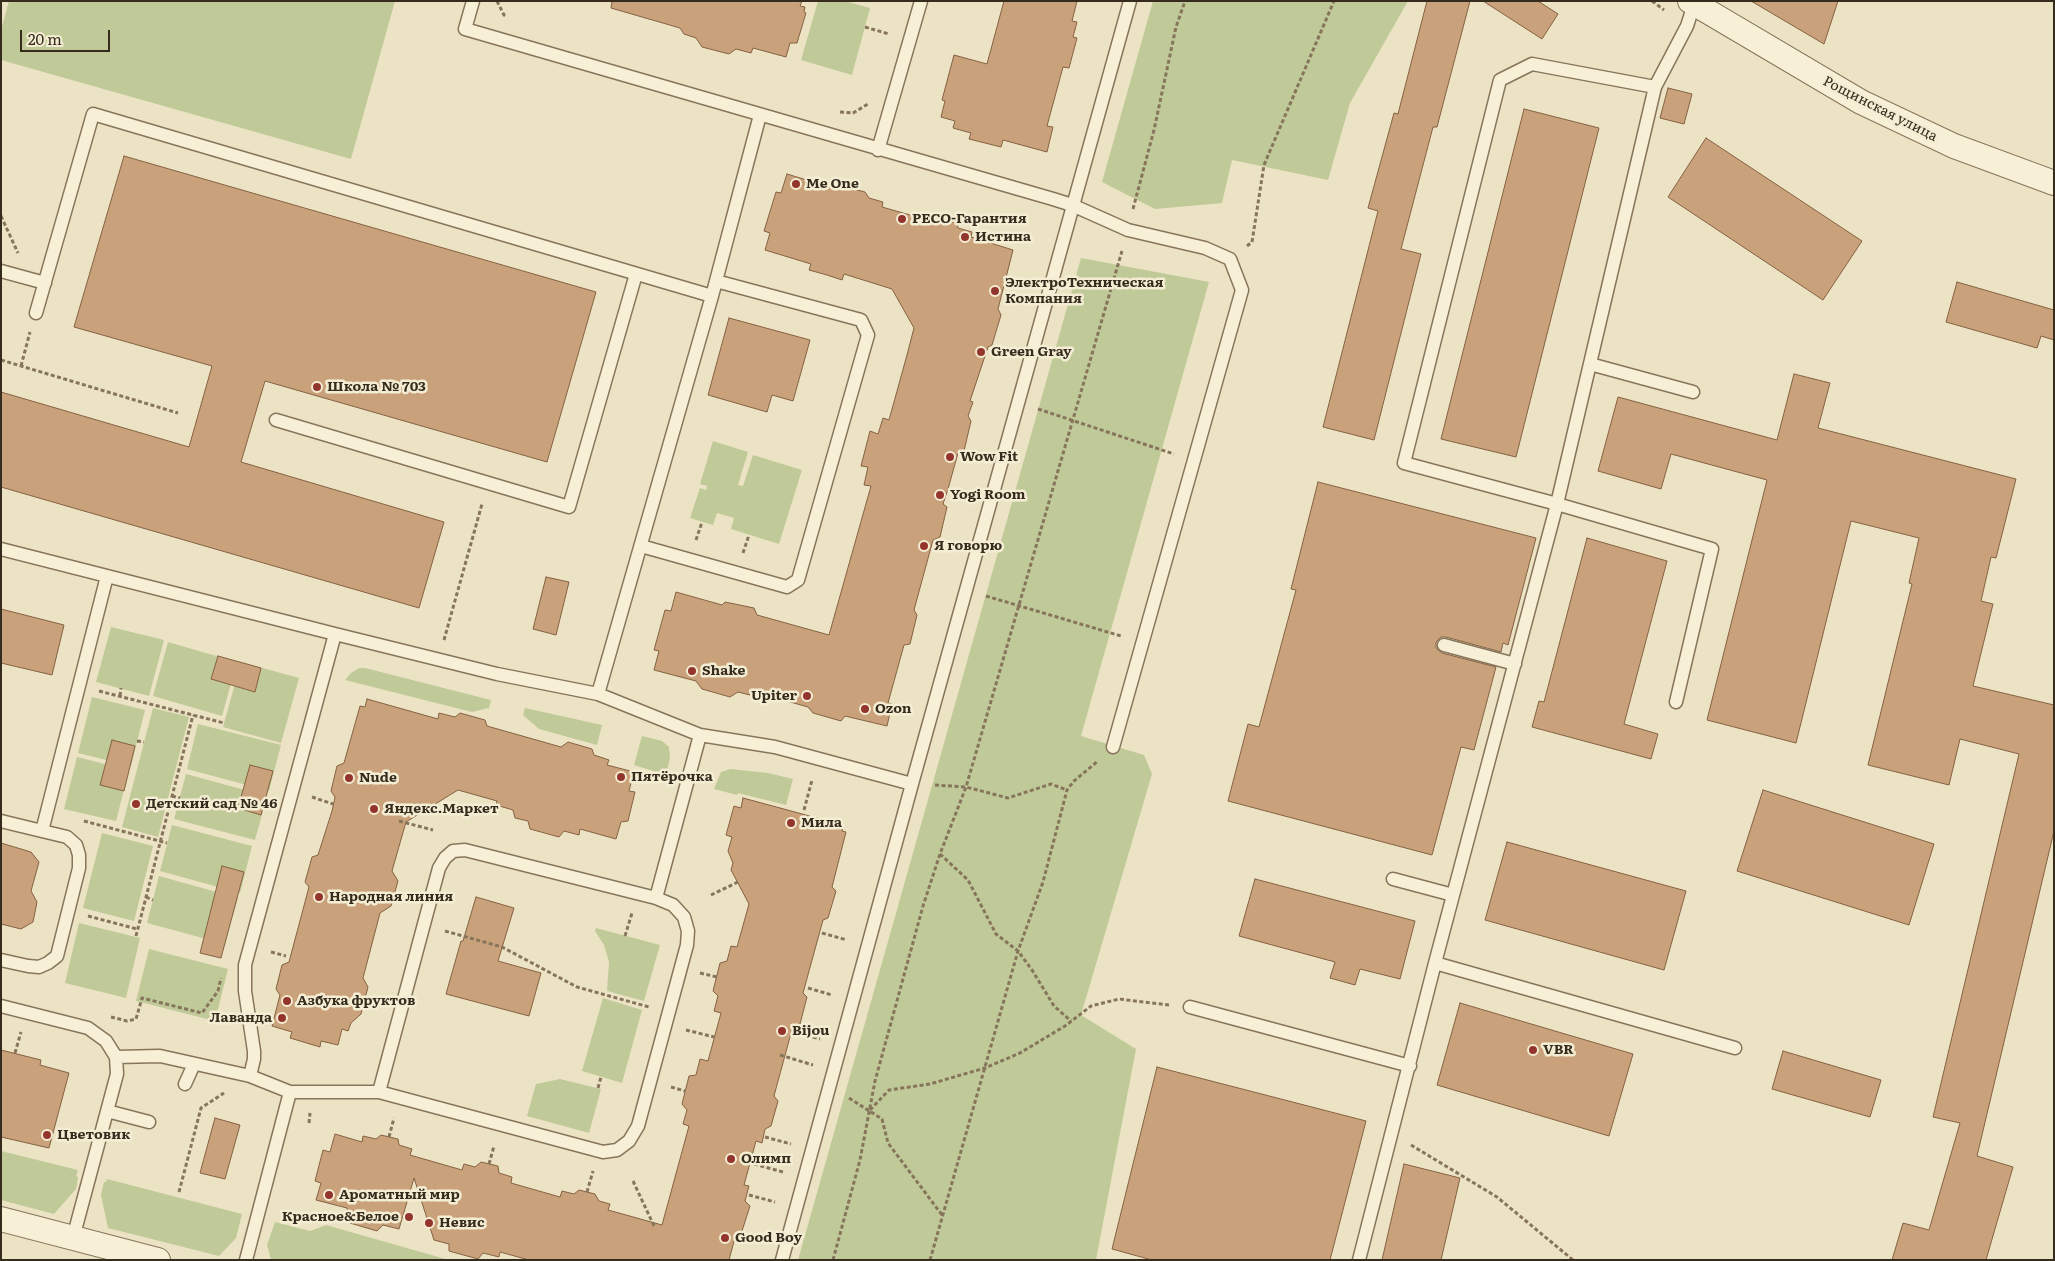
<!DOCTYPE html>
<html>
<head>
<meta charset="utf-8">
<style>
  body { margin:0 }
  #map { position:relative; width:2055px; height:1261px; overflow:hidden; background:#ece3c4; font-family:Literata,serif }
  canvas { display:block }
  .frame { position:absolute; inset:0; border:2px solid #362c1e; pointer-events:none }
  .scale { position:absolute; left:20px; top:30px; width:90px; height:22px; box-sizing:border-box; border:2px solid #362c1e; border-top:0; padding-left:6px; font-size:15px; line-height:18px; white-space:nowrap; color:#362c1e; -webkit-text-stroke:4px #f4edd3; paint-order:stroke }
</style>
</head>
<body>
<div id="map">
<canvas width="2055" height="1261"></canvas>
<div class="frame"></div>
<div class="scale">20 m</div>
</div>
<script>
const g = document.querySelector('canvas').getContext('2d');
g.lineJoin = 'round';
function paint(path, color) {
  g.fillStyle = color;
  g.fill(path, 'evenodd');
}
function poly(rows) {
  const path = new Path2D();
  for (const r of rows) {
    path.moveTo(r[0], r[1]);
    for (let i = 2; i < r.length; i += 2) path.lineTo(r[i], r[i + 1]);
  }
  return path;
}
function trace(path, color, width, dash) {
  g.strokeStyle = color;
  g.lineWidth = width;
  g.lineCap = dash ? 'butt' : 'round';
  g.setLineDash(dash || []);
  g.stroke(path);
}
function write(font, color, halo, rows, align = 'center') {
  g.font = font + ' Literata,serif';
  g.lineWidth = 5;
  g.setLineDash([]);
  g.textBaseline = 'middle';
  g.strokeStyle = halo;
  g.fillStyle = color;
  for (const [text, x, y, turn = 0] of rows) {
    g.save();
    g.translate(x, y);
    g.rotate((+turn || 0) * Math.PI / 180);
    g.textAlign = isNaN(turn) ? turn : align;
    if (halo) g.strokeText(text, 0, 0);
    g.fillText(text, 0, 0);
    g.restore();
  }
}
paint(poly([
  [9,1,395,1,351,159,1,60,1,30],
  [818,1,845,1,870,8,852,75,801,60],
  [1153,1,1408,1,1350,103,1328,180,1232,160,1222,203,1155,209,1102,182],
  [1081,258,1209,282,1081,736,1144,755,1152,774,1081,1015,1136,1049,1096,1260,798,1260],
  [713,441,748,452,738,485,743,486,753,455,802,470,779,544,731,529,734,518,717,513,713,525,690,518,700,488,706,490,707,486,700,484],
  [111,627,164,640,149,696,96,682],
  [168,642,237,662,222,716,153,696],
  [241,662,299,678,281,743,223,727],
  [359,668,365,668,491,700,489,708,472,712,345,680,351,673],
  [92,697,145,710,131,766,78,753],
  [153,708,189,717,158,837,122,827],
  [525,708,602,725,597,745,539,729,523,715],
  [198,724,281,745,269,791,187,769],
  [642,736,662,741,669,747,670,758,666,775,634,765],
  [77,757,129,770,116,821,64,809],
  [730,769,768,773,793,779,786,805,738,793,737,795,714,789,721,772],
  [186,774,267,796,255,840,174,819],
  [172,825,252,846,240,893,160,871],
  [102,833,153,846,134,921,83,908],
  [159,876,238,898,225,944,147,923],
  [79,923,140,938,126,998,65,983],
  [596,928,660,945,644,1001,607,991,609,962,604,945,595,931],
  [149,949,228,969,215,1021,136,1001],
  [603,998,642,1010,622,1083,582,1071],
  [560,1079,601,1089,589,1133,527,1116,536,1084],
  [1,1151,78,1170,76,1176,78,1177,76,1189,54,1214,1,1200],
  [107,1179,242,1214,236,1238,219,1256,108,1228,101,1195,104,1182,106,1182],
  [275,1222,310,1231,326,1225,449,1260,271,1260,267,1245]
]), '#c0ca98');
const building = poly([
  [612,1,802,1,800,6,805,7,804,12,806,13,797,43,790,43,786,57,753,48,751,53,736,49,729,54,702,47,696,38,684,34,680,28,611,8,612,1],
  [1004,1,1077,1,1072,21,1077,22,1073,37,1077,38,1069,68,1063,67,1047,126,1053,127,1047,152,1003,140,1001,147,969,139,971,133,953,128,955,121,941,117,945,101,942,100,954,55,987,64,1004,1],
  [1427,1,1470,1,1437,127,1433,127,1401,249,1421,254,1374,440,1323,427,1378,211,1368,208,1394,113,1398,114,1427,1],
  [1483,1,1538,1,1558,14,1542,39,1483,1],
  [1751,1,1838,1,1824,44,1751,1],
  [1668,88,1692,94,1684,124,1660,118,1668,88],
  [1524,109,1599,128,1516,457,1441,439,1524,109],
  [1706,138,1862,241,1823,300,1668,197,1706,138],
  [124,156,596,292,547,462,265,381,241,462,444,522,419,608,1,487,1,392,189,447,212,366,74,327,124,156],
  [787,174,833,188,838,185,865,192,869,198,883,202,882,207,924,219,928,215,957,223,958,228,972,232,971,237,1013,250,998,309,1001,315,992,345,988,347,970,401,973,402,968,416,971,421,964,451,958,453,948,489,943,504,947,507,940,537,933,540,914,610,917,615,910,644,904,645,888,703,892,704,887,726,845,716,841,721,813,713,808,707,751,691,750,695,738,692,730,697,702,689,696,681,654,670,659,651,654,650,665,610,671,611,676,592,722,605,725,602,754,608,757,615,829,635,871,486,864,485,868,467,861,466,870,431,878,434,883,418,889,420,907,355,914,328,892,289,844,274,842,280,827,275,809,270,811,264,765,250,770,233,764,231,776,192,781,193,787,174],
  [1957,282,2054,310,2054,340,2041,336,2037,348,1946,322,1957,282],
  [729,318,810,340,793,401,772,395,767,412,708,395,729,318],
  [1794,374,1830,383,1818,428,2016,479,1996,558,1991,557,1981,601,1993,604,1973,686,2054,705,2054,831,1977,1156,2013,1167,1986,1260,1892,1260,1903,1223,1929,1230,1960,1123,1933,1117,2019,754,1960,739,1949,785,1868,765,1912,584,1909,583,1919,538,1851,521,1796,743,1707,720,1767,480,1671,454,1661,489,1598,471,1618,397,1777,440,1794,374],
  [1318,482,1536,538,1508,645,1503,643,1501,652,1446,637,1441,637,1436,642,1436,648,1442,653,1496,667,1474,750,1461,747,1432,855,1228,801,1248,724,1259,727,1296,590,1291,589,1318,482],
  [1587,538,1667,561,1624,724,1658,734,1651,759,1532,727,1539,701,1544,702,1587,538],
  [546,577,569,582,556,635,533,629,546,577],
  [1,609,64,625,52,675,1,663,1,609],
  [218,656,261,668,255,692,211,679,218,656],
  [367,699,438,719,439,713,455,717,460,713,485,720,487,726,561,747,568,742,592,749,594,755,609,760,607,765,634,772,629,791,635,792,628,821,621,822,616,839,580,829,579,835,564,831,559,837,530,829,528,821,515,818,513,810,496,805,497,801,458,790,406,822,392,871,398,881,391,906,380,913,363,978,368,987,361,1014,351,1023,348,1031,342,1029,338,1045,321,1041,320,1047,290,1038,292,1032,272,1026,280,995,276,989,282,965,289,962,309,887,305,882,312,857,318,855,332,811,335,797,331,791,337,766,344,763,360,706,365,707,367,699],
  [112,740,135,746,124,791,100,785,112,740],
  [250,765,273,771,261,815,238,808,250,765],
  [1763,790,1934,844,1909,925,1737,871,1763,790],
  [743,798,843,825,842,831,846,832,832,887,836,891,828,918,823,920,803,993,807,997,800,1024,793,1026,778,1081,774,1096,778,1101,771,1126,765,1129,762,1143,756,1141,744,1185,749,1186,745,1201,750,1206,742,1231,736,1234,729,1260,529,1260,500,1252,499,1257,483,1253,478,1259,449,1251,449,1244,434,1240,414,1178,399,1229,383,1225,377,1231,350,1223,347,1208,316,1200,321,1183,315,1181,323,1150,330,1152,335,1134,362,1142,363,1136,376,1139,381,1135,398,1139,399,1145,412,1149,410,1155,462,1170,464,1164,475,1167,481,1162,498,1166,499,1173,512,1177,511,1183,560,1197,562,1191,574,1194,579,1190,595,1194,599,1201,610,1204,608,1210,662,1225,689,1126,683,1124,687,1110,682,1104,689,1076,696,1075,700,1059,708,1061,721,1013,714,1011,718,996,713,991,720,963,727,961,731,946,737,947,749,904,731,870,733,863,728,851,732,837,726,835,734,806,741,808,743,798],
  [1507,842,1686,891,1664,970,1485,920,1507,842],
  [1,843,31,852,39,862,31,891,37,902,33,922,21,929,1,924,1,843],
  [222,866,244,872,221,958,200,953,222,866],
  [1255,879,1415,921,1400,979,1360,969,1355,985,1330,978,1335,962,1239,936,1255,879],
  [476,897,514,908,498,961,541,973,529,1016,446,994,461,941,463,941,476,897],
  [1460,1003,1633,1054,1609,1136,1437,1085,1460,1003],
  [1,1050,41,1060,40,1065,69,1073,49,1148,1,1137,1,1050],
  [1783,1051,1881,1080,1870,1117,1772,1089,1783,1051],
  [1157,1067,1366,1121,1330,1260,1152,1260,1112,1249,1157,1067],
  [215,1118,240,1125,225,1179,200,1173,215,1118],
  [1404,1164,1460,1178,1441,1260,1382,1260,1404,1164]
]);
paint(building, '#c9a27b');
trace(building, '#846142', 1);
const lane = poly([
  [473,1,465,29,1053,199,1072,205,1128,230,1205,248,1230,259,1242,290,1113,747],
  [878,150,921,1],
  [1,271,45,283],
  [36,313,93,114,712,296],
  [1590,364,1693,392],
  [276,420,569,507,636,274],
  [641,546,787,587,798,580,868,335,861,320,716,281],
  [1,549,335,634],
  [1444,645,1515,664],
  [598,694,712,296,760,115],
  [1676,702,1712,549,1557,504,1404,463,1500,80,1532,64,1655,87,1687,26,1695,1],
  [1,821,42,831,107,576],
  [1393,879,1453,895],
  [656,898,700,735],
  [1,960,28,966,39,967,48,963,57,956,79,868,79,855,76,845,67,837,42,831],
  [1435,963,1735,1048],
  [1,1006,88,1028,106,1041,116,1057,117,1074,73,1238],
  [1190,1007,1410,1066],
  [116,1057,160,1056,250,1076],
  [185,1084,194,1064],
  [290,1092,250,1076,254,1059,254,1051,245,991,245,965,335,634,497,674,598,694,700,735,775,747,912,784],
  [107,1111,149,1122],
  [246,1260,290,1092,379,1092,603,1152,617,1150,629,1141,638,1126,687,945,688,931,684,917,673,905,656,898,465,850,453,851,445,858,439,868,379,1092],
  [782,1260,912,784,1130,1],
  [1359,1260,1435,963,1557,504,1655,87]
]);
const street = poly([
  [1690,1,1861,102,1954,146,2054,183],
  [1,1219,158,1260]
]);
trace(lane, '#86755b', 15);
trace(street, '#86755b', 26);
trace(poly([
  [497,1,504,15,507,17],
  [1652,1,1664,10],
  [865,27,889,34],
  [1,60,2,60],
  [840,112,853,113,868,104],
  [1133,209,1154,130,1176,27,1185,1],
  [1,216,18,253],
  [1247,246,1252,242,1264,165,1334,1],
  [1,360,178,413],
  [21,366,30,332],
  [1038,409,1174,454],
  [696,540,702,522],
  [743,553,749,535],
  [986,596,1121,636],
  [444,640,482,504],
  [99,691,224,723],
  [120,696,121,688],
  [137,741,144,742],
  [935,785,966,787,1008,798,1051,784,1067,790],
  [172,796,180,798],
  [312,797,333,804],
  [804,810,812,780],
  [84,821,167,843],
  [399,821,433,830],
  [940,854,968,880,996,934,1018,951,1032,970,1054,1006,1071,1021],
  [711,895,738,882],
  [146,897,153,900],
  [88,916,137,929],
  [445,931,502,947,577,987,649,1007],
  [822,933,847,940],
  [136,936,193,715],
  [625,936,632,913],
  [271,952,286,956],
  [700,973,717,977],
  [808,988,832,995],
  [111,1017,127,1021,136,1019,142,998,202,1013,218,991,221,978],
  [686,1030,714,1037],
  [794,1032,820,1039],
  [15,1053,21,1032],
  [780,1055,813,1065],
  [671,1087,685,1091],
  [598,1088,601,1077],
  [849,1098,882,1119,888,1143,942,1215],
  [870,1110,889,1090,930,1084,985,1068,1020,1053,1065,1026,1091,1006,1119,999,1169,1005],
  [309,1123,310,1113],
  [389,1137,394,1118],
  [765,1137,791,1144],
  [1411,1145,1497,1197,1573,1260],
  [489,1164,494,1146],
  [754,1164,783,1172],
  [633,1181,655,1228],
  [179,1192,201,1108,224,1093],
  [587,1192,593,1171],
  [749,1195,775,1202],
  [833,1260,860,1160,875,1081,923,906,940,854,966,787,1122,251],
  [930,1260,1018,951,1043,882,1067,790,1074,781,1098,761]
]), '#86755b', 3, [4, 2.5]);
trace(lane, '#f7f0d7', 12);
trace(street, '#f7f0d7', 24);
for (const [x, y, r, color] of [
  [796,184,5,"#93352d"],
  [902,219,5,"#93352d"],
  [965,237,5,"#93352d"],
  [995,291,5,"#93352d"],
  [981,352,5,"#93352d"],
  [317,387,5,"#93352d"],
  [950,457,5,"#93352d"],
  [940,495,5,"#93352d"],
  [924,546,5,"#93352d"],
  [692,671,5,"#93352d"],
  [807,696,5,"#93352d"],
  [865,709,5,"#93352d"],
  [621,777,5,"#93352d"],
  [349,778,5,"#93352d"],
  [136,804,5,"#93352d"],
  [374,809,5,"#93352d"],
  [791,823,5,"#93352d"],
  [319,897,5,"#93352d"],
  [287,1001,5,"#93352d"],
  [282,1018,5,"#93352d"],
  [782,1031,5,"#93352d"],
  [1533,1050,5,"#93352d"],
  [47,1135,5,"#93352d"],
  [731,1159,5,"#93352d"],
  [329,1195,5,"#93352d"],
  [409,1217,5,"#93352d"],
  [429,1223,5,"#93352d"],
  [725,1238,5,"#93352d"]
]) {
  const dot = new Path2D();
  dot.arc(x, y, r, 0, 2 * Math.PI);
  g.fillStyle = color;
  g.fill(dot);
  trace(dot, '#f4edd3', 2);
}
write('14px', '#362c1e', '#f4edd3', [
  ["Рощинская улица",1880,109,27]
]);
write('bold 14px', '#362c1e', '#f4edd3', [
  ["Me One",806,184],
  ["РЕСО-Гарантия",912,219],
  ["Истина",975,237],
  ["ЭлектроТехническая",1005,283],
  ["Компания",1005,299],
  ["Green Gray",991,352],
  ["Школа № 703",327,387],
  ["Wow Fit",960,457],
  ["Yogi Room",950,495],
  ["Я говорю",934,546],
  ["Shake",702,671],
  ["Upiter",797,696,"right"],
  ["Ozon",875,709],
  ["Пятёрочка",631,777],
  ["Nude",359,778],
  ["Детский сад № 46",146,804],
  ["Яндекс.Маркет",384,809],
  ["Мила",801,823],
  ["Народная линия",329,897],
  ["Азбука фруктов",297,1001],
  ["Лаванда",272,1018,"right"],
  ["Bijou",792,1031],
  ["VBR",1543,1050],
  ["Цветовик",57,1135],
  ["Олимп",741,1159],
  ["Ароматный мир",339,1195],
  ["Красное&Белое",399,1217,"right"],
  ["Невис",439,1223],
  ["Good Boy",735,1238]
], 'left');
</script>
</body>
</html>
